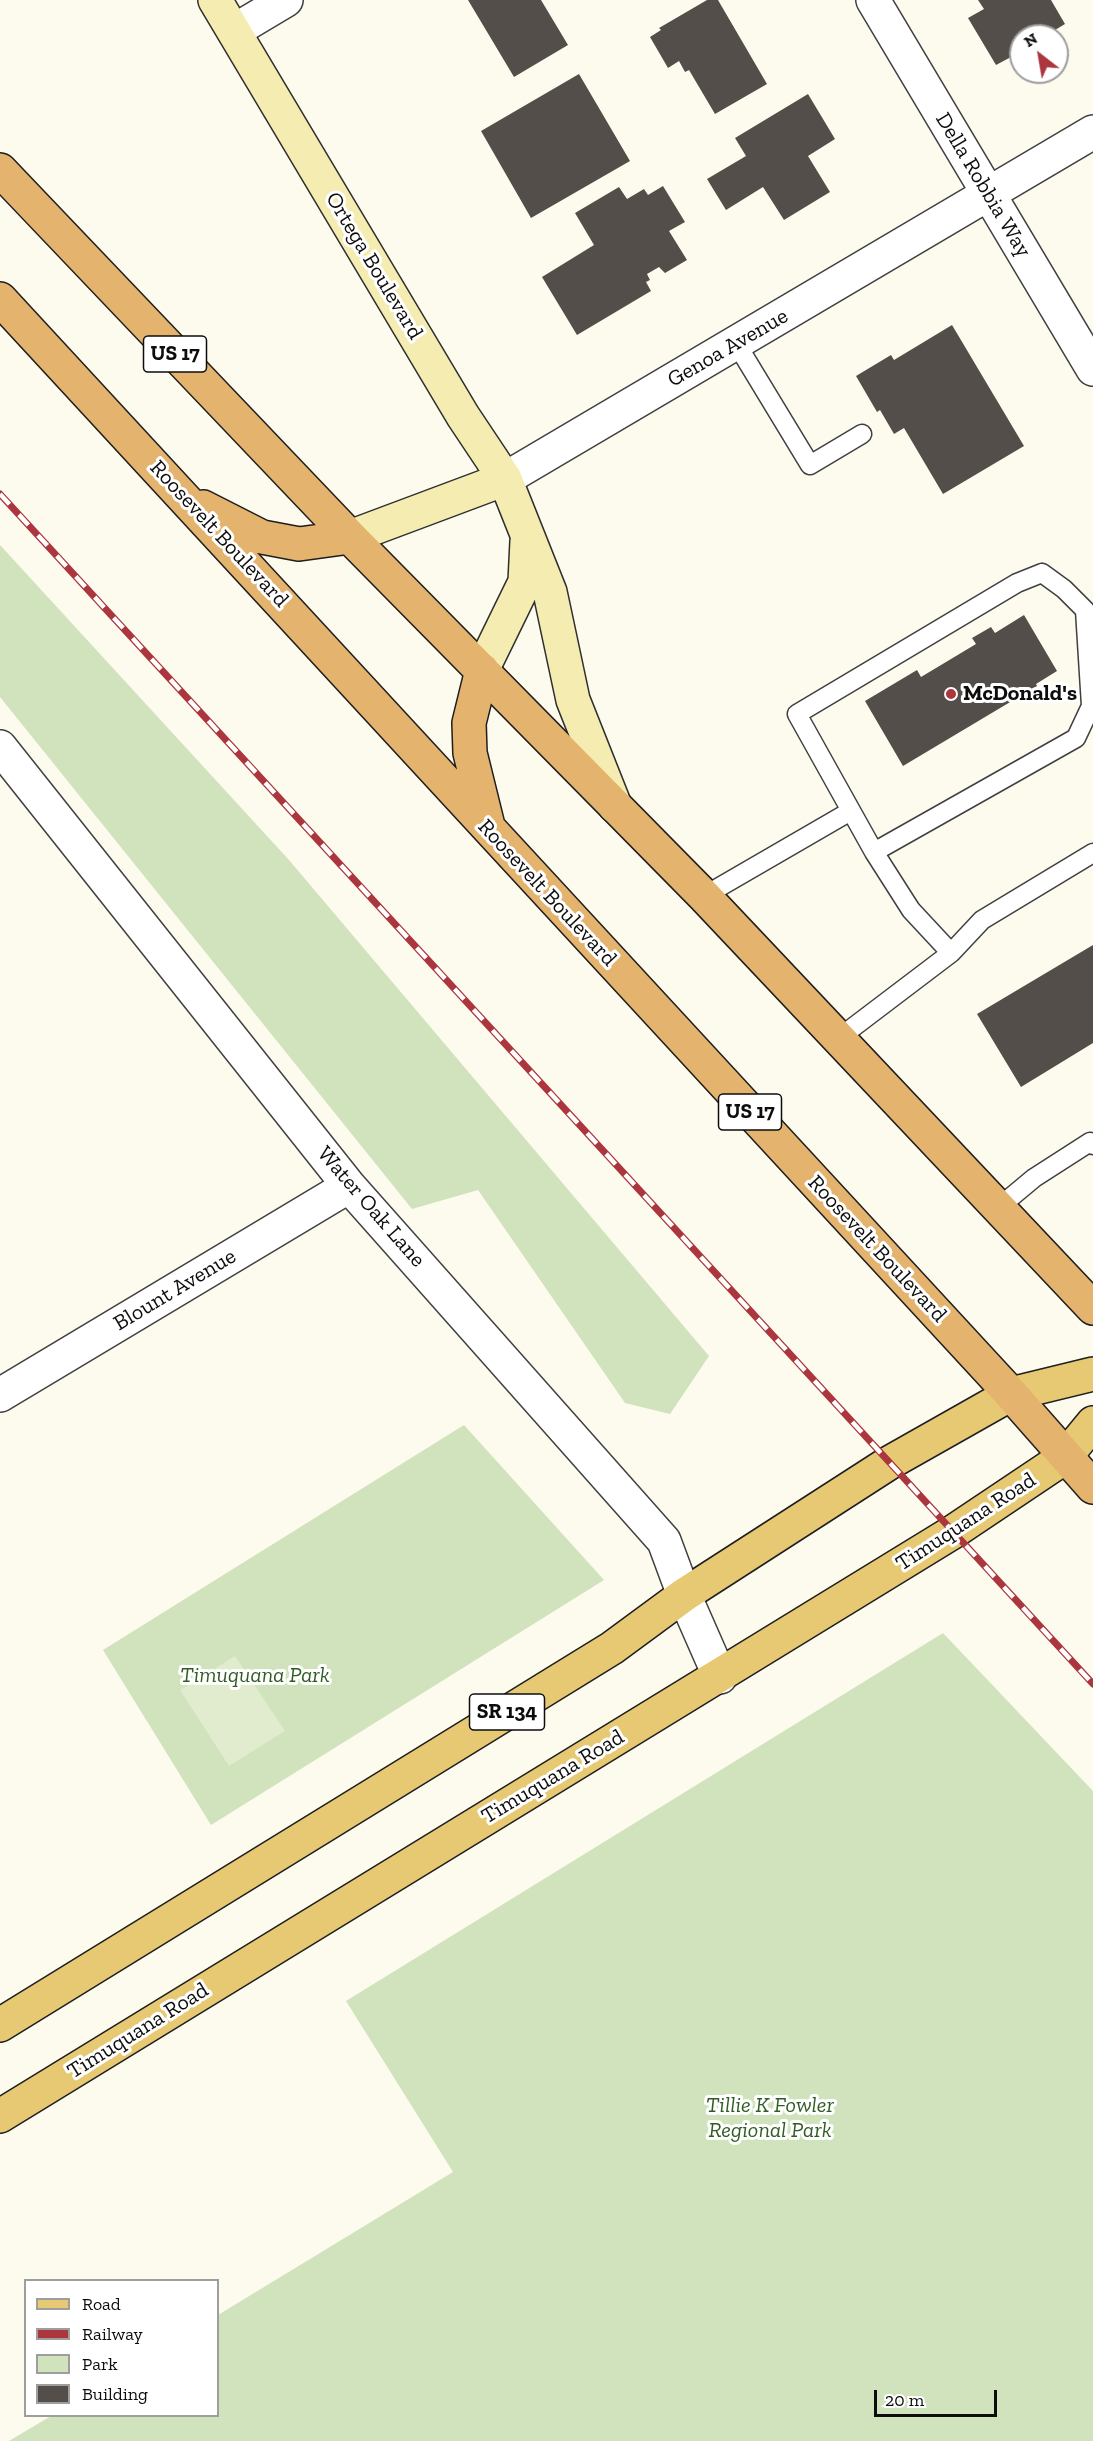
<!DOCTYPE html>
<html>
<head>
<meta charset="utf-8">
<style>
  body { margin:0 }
  #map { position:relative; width:1093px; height:2441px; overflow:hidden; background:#fdfaee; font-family:"Zilla Slab",serif }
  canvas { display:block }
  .legend { position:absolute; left:24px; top:2279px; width:195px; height:138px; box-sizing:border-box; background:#fff; border:2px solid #9e9e9e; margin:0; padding:8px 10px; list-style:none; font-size:18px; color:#0d0d0d }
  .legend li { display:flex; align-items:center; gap:12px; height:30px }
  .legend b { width:30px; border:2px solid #9e9e9e }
  .north { position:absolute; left:1009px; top:24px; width:60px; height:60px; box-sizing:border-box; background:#fff; border:2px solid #9e9e9e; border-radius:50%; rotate:329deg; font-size:16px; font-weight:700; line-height:24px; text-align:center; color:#0d0d0d }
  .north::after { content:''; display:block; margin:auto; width:21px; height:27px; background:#ab363e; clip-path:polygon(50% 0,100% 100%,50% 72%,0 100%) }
  .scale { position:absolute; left:874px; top:2390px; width:123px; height:27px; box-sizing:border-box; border:3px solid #0d0d0d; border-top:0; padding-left:8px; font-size:18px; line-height:21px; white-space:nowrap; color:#0d0d0d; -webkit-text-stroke:4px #fff; paint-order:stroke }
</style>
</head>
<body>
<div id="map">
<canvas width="1093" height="2441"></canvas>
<ul class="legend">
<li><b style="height:8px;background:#e7c974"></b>Road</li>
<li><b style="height:8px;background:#ab363e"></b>Railway</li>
<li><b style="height:16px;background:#d1e3bc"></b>Park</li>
<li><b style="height:16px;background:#544e4a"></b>Building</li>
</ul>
<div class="north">N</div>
<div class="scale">20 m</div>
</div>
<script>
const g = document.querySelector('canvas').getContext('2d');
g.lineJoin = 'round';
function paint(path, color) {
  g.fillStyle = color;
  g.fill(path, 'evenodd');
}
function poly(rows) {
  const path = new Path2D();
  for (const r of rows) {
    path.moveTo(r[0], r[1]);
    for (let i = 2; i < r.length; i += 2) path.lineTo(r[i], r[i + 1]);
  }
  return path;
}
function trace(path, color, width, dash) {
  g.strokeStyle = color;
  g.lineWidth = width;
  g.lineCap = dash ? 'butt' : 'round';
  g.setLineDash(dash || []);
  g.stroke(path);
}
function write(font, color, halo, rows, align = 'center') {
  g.font = font + ' "Zilla Slab",serif';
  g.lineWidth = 6;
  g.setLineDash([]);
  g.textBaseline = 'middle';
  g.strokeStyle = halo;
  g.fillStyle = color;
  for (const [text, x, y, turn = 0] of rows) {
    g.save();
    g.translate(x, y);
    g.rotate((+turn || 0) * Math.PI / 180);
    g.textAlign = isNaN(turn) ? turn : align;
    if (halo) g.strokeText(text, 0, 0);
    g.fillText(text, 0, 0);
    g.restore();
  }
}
paint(poly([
  [0,545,289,860,709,1356,670,1414,625,1403,478,1190,412,1209,0,697],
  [464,1425,604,1580,211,1825,103,1650],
  [943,1633,1093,1791,1093,2441,9,2441,51,2416,218,2416,218,2315,453,2172,346,2001]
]), '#d1e3bc');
paint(poly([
  [235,1656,285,1731,229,1766,180,1690]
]), '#e1ebcd');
paint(poly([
  [468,0,541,0,568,45,514,77],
  [707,0,718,0,767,84,715,114,689,70,685,72,679,61,668,68,650,37,661,30,659,28],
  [978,0,1051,0,1065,24,1045,36,1021,36,1021,59,1015,63,1011,57,996,65,968,18,984,9],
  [579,74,630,161,531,218,481,131],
  [808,94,835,139,808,156,830,192,784,220,763,187,726,210,707,179,746,156,735,138],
  [663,186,685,222,669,231,687,260,665,273,659,267,647,274,650,280,646,282,651,291,577,335,542,277,594,245,575,213,619,187,627,199,644,189,648,195],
  [952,325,1024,446,943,494,904,428,894,434,880,410,877,412,856,376,891,355,894,360],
  [1024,615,1057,671,1036,684,1037,686,903,766,865,701,917,670,921,677,976,644,972,638,991,627,995,633],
  [1093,945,1093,1043,1021,1087,977,1014]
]), '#544e4a');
const service = poly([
  [736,343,810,465,862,434],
  [1042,573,1064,589,1085,610,1091,706,1076,738,874,852,797,714,1017,583,1042,573],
  [704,896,849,812],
  [951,953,982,920,1093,853],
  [839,1038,951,953,911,910,874,852],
  [998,1208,1034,1178,1090,1142,1093,1145]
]);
const minor = poly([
  [873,0,1093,369],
  [234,31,286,0],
  [505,479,1093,132],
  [0,747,349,1186,664,1541,684,1595,720,1677],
  [0,1395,349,1186]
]);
const secondary = poly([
  [215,0,463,416,505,479,550,592,573,700,615,806],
  [350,537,505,479],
  [482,670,525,582,527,541]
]);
const primary = poly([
  [0,2025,612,1648,684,1595,889,1463,1011,1394,1093,1374],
  [0,2116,953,1532,1065,1457,1093,1423]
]);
const trunk = poly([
  [0,170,350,537,704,896,1093,1308],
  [0,299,1011,1394,1093,1487],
  [203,507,262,537,299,544,350,537],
  [482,670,469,723,470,753,488,826]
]);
trace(service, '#404040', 21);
trace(minor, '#404040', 36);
trace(secondary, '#2f2f2f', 36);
trace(primary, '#1e1e1e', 36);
trace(trunk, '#1e1e1e', 36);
trace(service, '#fff', 18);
trace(minor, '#fff', 33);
trace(secondary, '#f5ecb1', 33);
trace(primary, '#e7c974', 33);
trace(trunk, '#e4b36e', 33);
const rail = poly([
  [0,494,1093,1684]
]);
trace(rail, '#ab363e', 7);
trace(rail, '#fff', 4.5, [14]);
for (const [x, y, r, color] of [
  [951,694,6,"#ab363e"]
]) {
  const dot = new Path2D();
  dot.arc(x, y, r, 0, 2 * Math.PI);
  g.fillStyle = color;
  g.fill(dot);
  trace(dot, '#fff', 2);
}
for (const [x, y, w] of [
  [175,354,63],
  [750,1112,63],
  [507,1712,75]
]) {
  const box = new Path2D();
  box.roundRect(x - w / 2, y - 18, w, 36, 4.5);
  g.fillStyle = '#fff';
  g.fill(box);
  trace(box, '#0d0d0d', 1.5);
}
write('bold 21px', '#0d0d0d', null, [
  ["US 17",175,354],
  ["US 17",750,1112],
  ["SR 134",507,1712]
]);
write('22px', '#0d0d0d', '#fff', [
  ["Della Robbia Way",983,185,59],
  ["Ortega Boulevard",374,266,59],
  ["Genoa Avenue",728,348,-30],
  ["Roosevelt Boulevard",219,534,47],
  ["Roosevelt Boulevard",547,893,47],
  ["Water Oak Lane",371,1207,49],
  ["Roosevelt Boulevard",877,1249,47],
  ["Blount Avenue",175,1290,-31],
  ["Timuquana Road",966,1522,-33],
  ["Timuquana Road",553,1777,-31],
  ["Timuquana Road",138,2031,-32]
]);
write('bold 22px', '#0d0d0d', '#fff', [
  ["McDonald's",963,694]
], 'left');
write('italic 22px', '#325c25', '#fff', [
  ["Timuquana Park",255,1676],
  ["Tillie K Fowler",770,2106],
  ["Regional Park",770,2131]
]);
</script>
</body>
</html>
